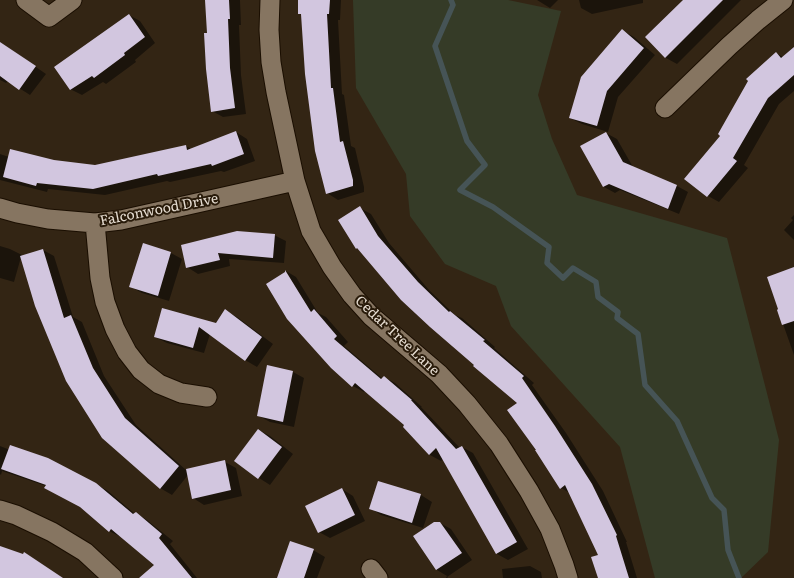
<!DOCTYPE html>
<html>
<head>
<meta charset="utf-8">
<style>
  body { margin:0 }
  canvas { display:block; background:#332514 }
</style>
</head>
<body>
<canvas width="794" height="578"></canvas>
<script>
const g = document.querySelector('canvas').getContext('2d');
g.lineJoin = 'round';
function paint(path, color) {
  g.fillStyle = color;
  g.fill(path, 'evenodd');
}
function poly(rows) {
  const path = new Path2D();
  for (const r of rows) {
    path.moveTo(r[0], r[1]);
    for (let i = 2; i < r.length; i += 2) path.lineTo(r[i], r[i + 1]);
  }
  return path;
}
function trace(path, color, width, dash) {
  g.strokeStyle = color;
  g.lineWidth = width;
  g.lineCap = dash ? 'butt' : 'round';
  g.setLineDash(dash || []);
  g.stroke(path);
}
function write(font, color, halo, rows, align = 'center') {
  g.font = font + ' Literata,serif';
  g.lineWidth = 4;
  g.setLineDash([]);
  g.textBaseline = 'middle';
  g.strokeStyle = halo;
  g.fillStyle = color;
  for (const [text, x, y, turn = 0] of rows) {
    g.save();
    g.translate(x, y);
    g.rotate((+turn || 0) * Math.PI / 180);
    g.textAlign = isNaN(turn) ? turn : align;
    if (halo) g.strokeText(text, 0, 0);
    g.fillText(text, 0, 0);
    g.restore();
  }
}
paint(poly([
  [353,0,508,0,561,11,538,95,552,139,577,195,727,238,779,440,768,552,741,578,655,578,620,447,511,326,496,286,445,264,410,216,406,174,356,88]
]), '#353b27');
paint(poly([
  [206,0,240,0,241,25,239,25,241,75,246,114,223,117,212,111],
  [299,0,341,0,340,20,338,20,342,94,344,95,351,146,355,148,364,187,364,192,338,200,327,193,302,15,299,13],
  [537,0,558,0,550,8],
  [579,0,643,0,643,3,592,14,581,8],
  [684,0,741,0,677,64,666,58,646,37],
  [129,15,140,21,155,43,135,60,136,62,106,84,103,82,82,95,70,89],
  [622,30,634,37,655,55,618,97,608,132,582,124,570,118],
  [0,42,46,74,30,95,8,81,6,83,0,80],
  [794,48,794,91,779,104,744,165,748,168,719,202,708,196,686,179,722,136,776,53,783,57],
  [236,132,247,139,255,161,224,172,221,171,170,182,167,181,105,195,48,189,47,192,0,180,0,154,9,157,95,166,186,146,191,149],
  [606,133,617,139,633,167,677,186,688,192,679,214,620,190,615,193,604,187],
  [360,208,371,214,389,243,429,290,455,315,462,318,495,347,494,348,534,383,532,385,566,433,603,491,627,542,626,542,637,578,599,578,599,555,570,493,561,488,518,403,476,365,357,248,339,220],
  [794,215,794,240,784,230,793,220,791,218],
  [274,235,286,241,284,263,229,259,230,266,198,274,187,267,182,245],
  [143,244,171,253,182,259,169,301,142,293,131,287],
  [0,246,10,249,22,255,21,257,43,250,54,256,73,317,82,322,104,376,136,425,186,470,225,462,236,468,242,496,204,505,193,498,188,475,172,495,160,488,21,257,14,282,0,278],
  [286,271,296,277,318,313,326,317,348,342,344,346,383,379,384,377,395,383,422,407,421,407,460,448,462,447,473,453,528,549,508,560,497,554,443,459,441,461,430,455,404,427,406,425,365,391,364,392,353,386],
  [794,287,794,355,778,310],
  [163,310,216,324,225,311,237,317,273,344,257,367,245,360,210,334,204,353,167,343,155,337],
  [293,372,304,378,294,427,270,422,259,416],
  [259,430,270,436,293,454,270,485,259,478,236,460],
  [0,446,96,484,108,491,135,514,136,513,147,520,173,541,170,544,197,578,155,578,155,565,121,536,121,537,109,531,82,508,46,486,2,471,1,475,0,474],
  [342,489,353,496,365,521,330,538,319,532],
  [421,495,432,502,423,528,381,515,370,508],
  [440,523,451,529,472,560,447,577,448,578,446,578,447,576,437,570,415,536],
  [313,550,325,557,317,578,278,578],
  [530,566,541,572,542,578,503,578,502,569]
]), '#0007');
trace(poly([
  [451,0,453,5,435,46,467,141,485,165,460,190,493,207,549,247,547,263,563,278,573,268,596,282,598,297,618,312,617,318,638,334,645,385,677,421,712,498,724,510,728,550,739,578]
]), '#465456', 5.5);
paint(poly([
  [205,0,229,0,230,19,228,19,230,68,235,108,211,112,206,69,204,33,207,33],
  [298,0,330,0,329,14,327,14,331,88,333,88,340,142,343,141,353,180,353,186,326,194,315,151,305,74,301,14,298,14],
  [683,0,723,0,665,58,645,37],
  [129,14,145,37,124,53,125,55,94,78,92,76,70,90,54,67],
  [622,29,644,48,607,91,597,126,569,118,581,77],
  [0,42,36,66,19,90,0,76],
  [794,47,794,75,768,98,733,158,737,161,707,197,684,179,720,136,718,134,748,81,746,79,776,52,781,58],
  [236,131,244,154,212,166,211,164,158,176,157,174,93,189,37,183,36,186,3,177,10,149,54,160,95,165,186,145,187,150],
  [606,132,623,162,677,185,668,209,609,184,603,187,580,146],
  [360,206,378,236,418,282,449,312,450,311,485,340,483,341,524,376,522,378,555,426,592,484,617,535,616,536,629,578,598,578,591,557,598,555,565,485,560,489,535,450,536,450,507,410,517,403,473,366,474,365,430,327,401,300,357,248,356,249,338,220],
  [237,231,275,234,273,258,218,253,220,260,186,268,181,245],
  [143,243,171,252,158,296,129,287],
  [43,249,64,318,71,315,93,368,125,418,179,466,160,489,102,438,66,381,35,306,20,256],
  [794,267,794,321,782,325,777,310,778,309,767,277],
  [285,270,311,312,314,309,337,336,334,339,381,379,384,376,412,400,411,400,456,449,462,446,517,542,496,554,436,448,429,455,403,427,404,425,355,383,352,387,331,368,287,319,266,284,285,272],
  [162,308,216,323,225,309,262,337,245,361,199,327,193,348,154,337],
  [267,365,293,371,283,422,257,416],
  [258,429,282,447,258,479,234,461],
  [10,445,48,458,96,483,133,514,136,512,162,534,159,538,192,578,139,578,154,565,111,529,109,532,80,507,44,488,46,485,1,469],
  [225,460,231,490,192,499,186,469],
  [378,481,421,494,412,523,369,509],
  [342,488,355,515,318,533,305,506],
  [434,522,440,522,462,553,436,570,413,536],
  [290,541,314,549,304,578,277,578],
  [0,546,23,554,24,552,63,578,0,578]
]), '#d2c6df');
const minor = poly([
  [26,0,49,17,72,0],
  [270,0,269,30,271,62,276,92,295,181,311,231,332,267,352,295,371,316,439,374,467,404,499,444,529,491,550,529,564,565,568,578],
  [665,108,729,46,758,20,783,0],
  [0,208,17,213,48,219,95,223,121,220,295,181],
  [95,223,100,278,105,302,115,329,127,352,141,370,159,384,181,393,207,397],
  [0,510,16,515,52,532,85,552,113,578],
  [371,569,378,578]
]);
trace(minor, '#1a0e01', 21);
trace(minor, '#867561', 19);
write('14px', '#e6ddd2', '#291b0a', [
  ["Falconwood Drive",159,210,-11],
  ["Cedar Tree Lane",397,336,43]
]);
</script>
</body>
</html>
